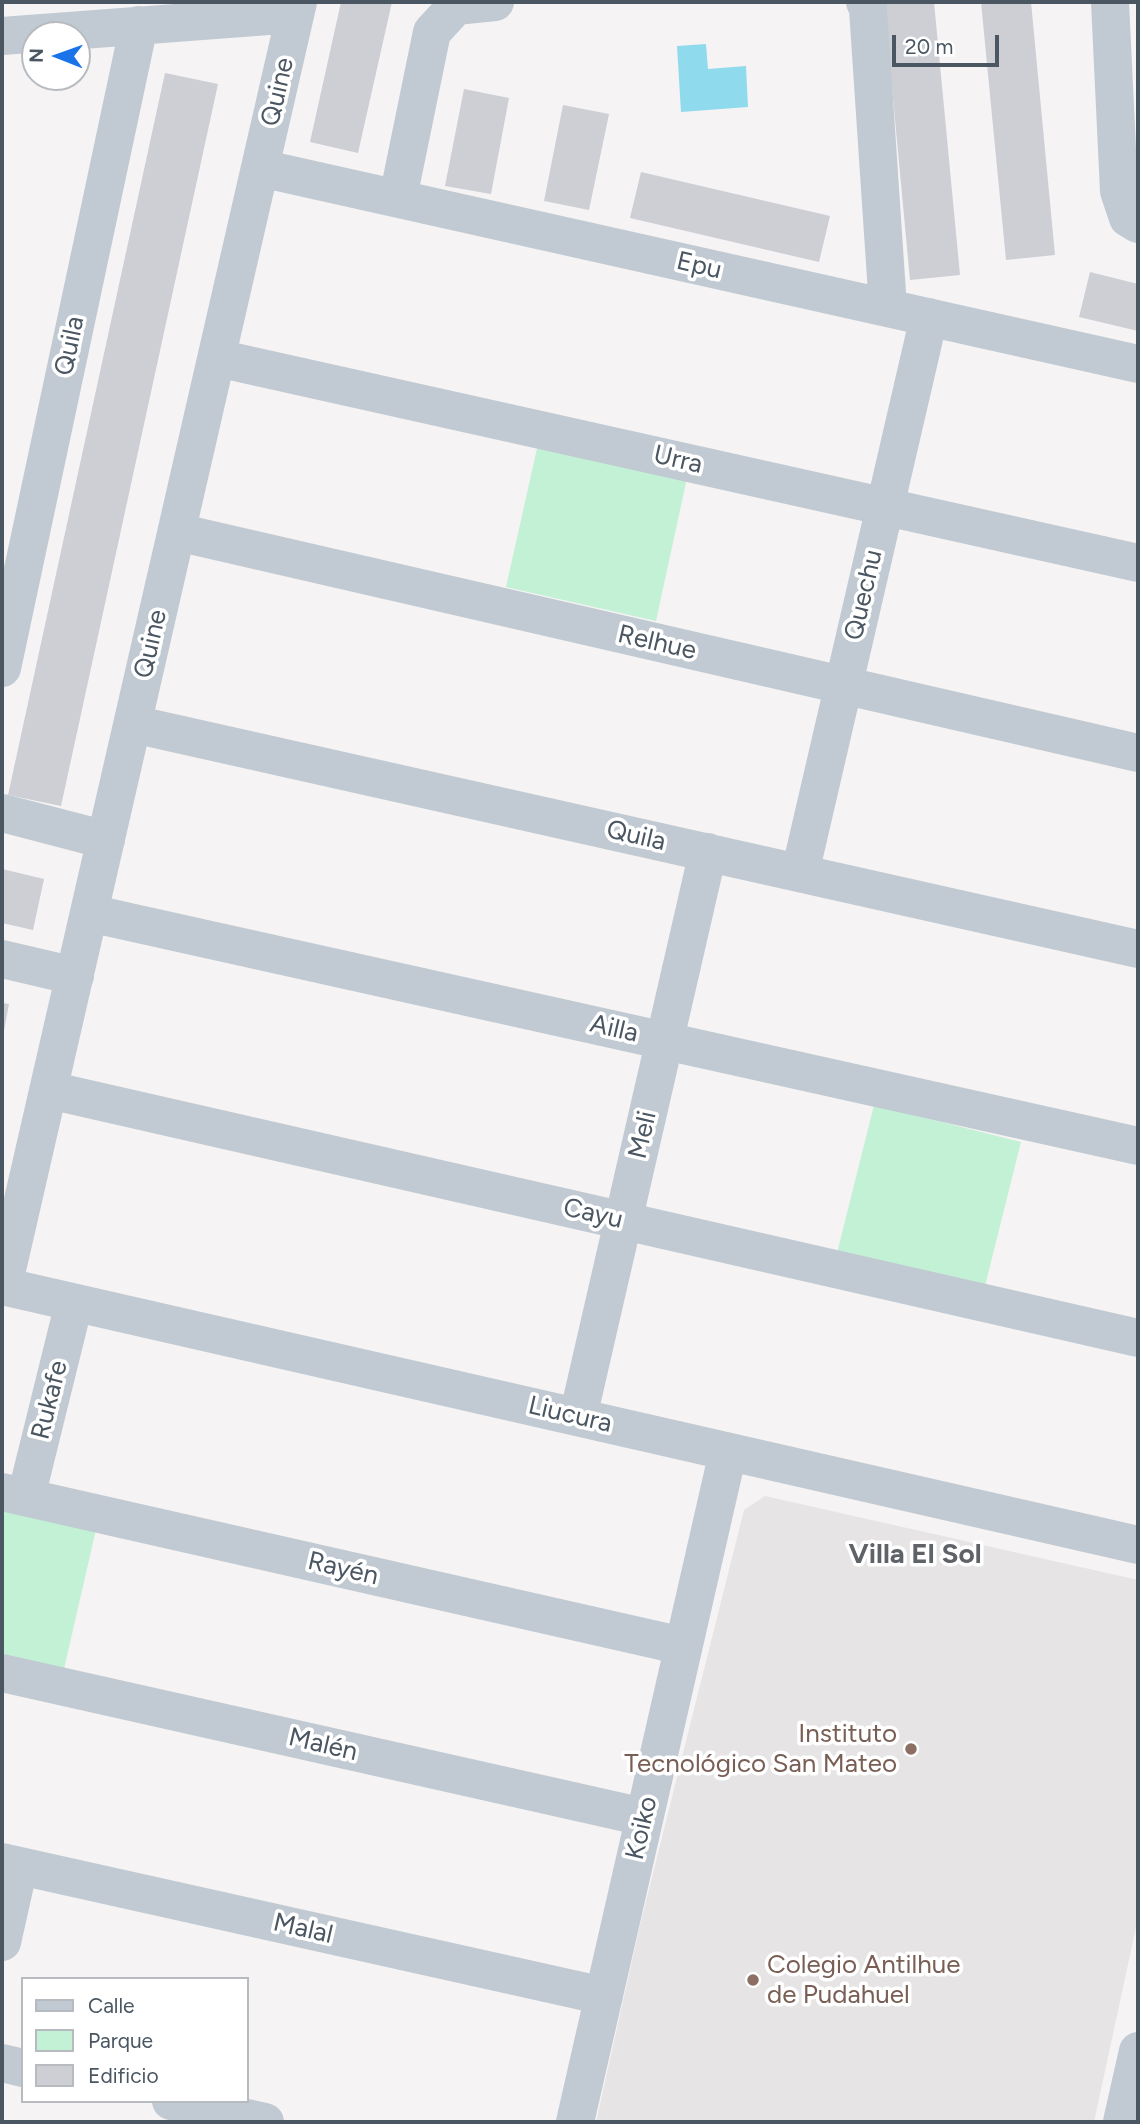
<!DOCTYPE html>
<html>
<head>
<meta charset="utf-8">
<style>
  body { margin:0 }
  #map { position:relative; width:1140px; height:2124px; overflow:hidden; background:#f5f3f3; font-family:Figtree,sans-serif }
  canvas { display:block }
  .frame { position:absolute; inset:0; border:4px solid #4a5661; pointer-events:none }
  .legend { position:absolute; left:21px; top:1977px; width:228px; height:126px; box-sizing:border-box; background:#fff; border:2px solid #b7bbc0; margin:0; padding:9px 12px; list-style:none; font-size:21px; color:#4a5661 }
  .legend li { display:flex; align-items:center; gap:14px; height:35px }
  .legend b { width:35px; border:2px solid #b7bbc0 }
  .north { position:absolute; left:21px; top:21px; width:70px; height:70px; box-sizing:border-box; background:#fff; border:2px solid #b7bbc0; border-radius:50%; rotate:271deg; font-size:19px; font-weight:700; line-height:28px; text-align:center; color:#4a5661 }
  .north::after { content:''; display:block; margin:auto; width:24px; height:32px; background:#1a73e8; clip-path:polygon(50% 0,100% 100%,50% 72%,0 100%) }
  .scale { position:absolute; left:892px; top:35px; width:107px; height:32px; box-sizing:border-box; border:4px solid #4a5661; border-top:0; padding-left:9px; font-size:21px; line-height:24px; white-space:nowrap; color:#4a5661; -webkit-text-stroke:5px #fff; paint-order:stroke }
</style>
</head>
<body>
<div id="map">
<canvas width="1140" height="2124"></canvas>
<div class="frame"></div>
<ul class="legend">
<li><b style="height:9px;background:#c1cad2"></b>Calle</li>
<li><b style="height:19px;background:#c3f1d5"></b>Parque</li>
<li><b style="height:19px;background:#cdcfd5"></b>Edificio</li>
</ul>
<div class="north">N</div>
<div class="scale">20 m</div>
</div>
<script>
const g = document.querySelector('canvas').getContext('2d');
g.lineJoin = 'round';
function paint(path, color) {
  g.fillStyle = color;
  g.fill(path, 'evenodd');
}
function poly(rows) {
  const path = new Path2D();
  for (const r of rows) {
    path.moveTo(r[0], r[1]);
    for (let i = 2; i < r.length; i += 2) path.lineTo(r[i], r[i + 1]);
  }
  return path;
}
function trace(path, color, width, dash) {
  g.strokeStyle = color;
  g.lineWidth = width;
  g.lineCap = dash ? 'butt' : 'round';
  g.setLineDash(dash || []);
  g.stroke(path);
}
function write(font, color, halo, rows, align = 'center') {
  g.font = font + ' Figtree,sans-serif';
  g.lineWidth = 7;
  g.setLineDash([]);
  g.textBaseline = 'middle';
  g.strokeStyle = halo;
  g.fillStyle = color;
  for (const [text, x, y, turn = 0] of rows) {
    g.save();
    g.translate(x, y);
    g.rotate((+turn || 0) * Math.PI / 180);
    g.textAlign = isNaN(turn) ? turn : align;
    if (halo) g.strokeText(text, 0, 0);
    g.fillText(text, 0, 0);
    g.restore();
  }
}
paint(poly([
  [765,1496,1138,1580,1138,1918,1094,2122,596,2122,640,1925,744,1510]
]), '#e6e4e5');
paint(poly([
  [538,444,687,478,656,621,506,587],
  [874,1105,1021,1142,984,1290,837,1253],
  [2,1503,97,1525,64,1669,2,1654]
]), '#c3f1d5');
paint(poly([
  [706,44,708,69,746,66,748,107,681,112,677,46]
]), '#90daee');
paint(poly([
  [341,2,392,2,358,153,310,142],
  [884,2,934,2,960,275,910,280],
  [981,2,1031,2,1055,255,1006,260],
  [165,73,218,84,61,806,8,795],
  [464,89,509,98,491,194,445,186],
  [563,105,609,114,589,210,544,201],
  [641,172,830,216,819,262,630,218],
  [1090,272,1138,284,1138,331,1079,317],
  [2,869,44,879,33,930,2,923],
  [2,1003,9,1004,3,1036,2,1036]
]), '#cdcfd5');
trace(poly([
  [865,2,868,9,888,308],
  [1110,2,1119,191,1128,218,1138,224],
  [2,36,295,14],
  [260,168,1138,364],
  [398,198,432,32,456,6,495,2],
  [217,358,1138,563],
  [177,532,1138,753],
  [2,668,139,25],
  [133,724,1138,949],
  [2,813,106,840],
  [800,873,929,317],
  [89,913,1138,1146],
  [2,959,75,976],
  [49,1090,1138,1338],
  [2,1286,1138,1545],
  [3,1287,298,2],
  [578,1417,708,852],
  [2,1492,683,1646],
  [26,1497,74,1303],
  [2,1673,644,1817],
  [2,1862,604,1996],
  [2,1942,19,1866],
  [2,2063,23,2068],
  [171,2101,265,2122],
  [575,2122,728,1452],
  [1122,2122,1138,2051]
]), '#c1cad2', 38);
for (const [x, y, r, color] of [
  [911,1749,7,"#8d6e63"],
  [753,1980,7,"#8d6e63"]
]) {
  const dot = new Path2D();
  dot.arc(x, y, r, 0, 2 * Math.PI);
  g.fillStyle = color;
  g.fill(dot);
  trace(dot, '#fff', 2.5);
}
write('26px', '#4a5661', '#fff', [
  ["Quine",278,92,-77],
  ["Epu",699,266,13],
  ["Quila",70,346,-78],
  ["Urra",678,460,13],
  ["Quechu",864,595,-77],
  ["Relhue",657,643,13],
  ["Quine",151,644,-77],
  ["Quila",636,836,13],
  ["Ailla",614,1029,13],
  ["Meli",643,1135,-77],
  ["Cayu",593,1214,13],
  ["Rukafe",50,1400,-76],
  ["Liucura",570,1415,13],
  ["Rayén",343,1569,13],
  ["Malén",323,1745,13],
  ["Koiko",642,1828,-77],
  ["Malal",303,1929,13]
]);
write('26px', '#785e54', '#fff', [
  ["Instituto",897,1734],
  ["Tecnológico San Mateo",897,1764],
  ["Colegio Antilhue",767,1965,"left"],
  ["de Pudahuel",767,1995,"left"]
], 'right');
write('bold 28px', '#5f6368', '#fff', [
  ["Villa El Sol",915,1555]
]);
</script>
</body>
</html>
